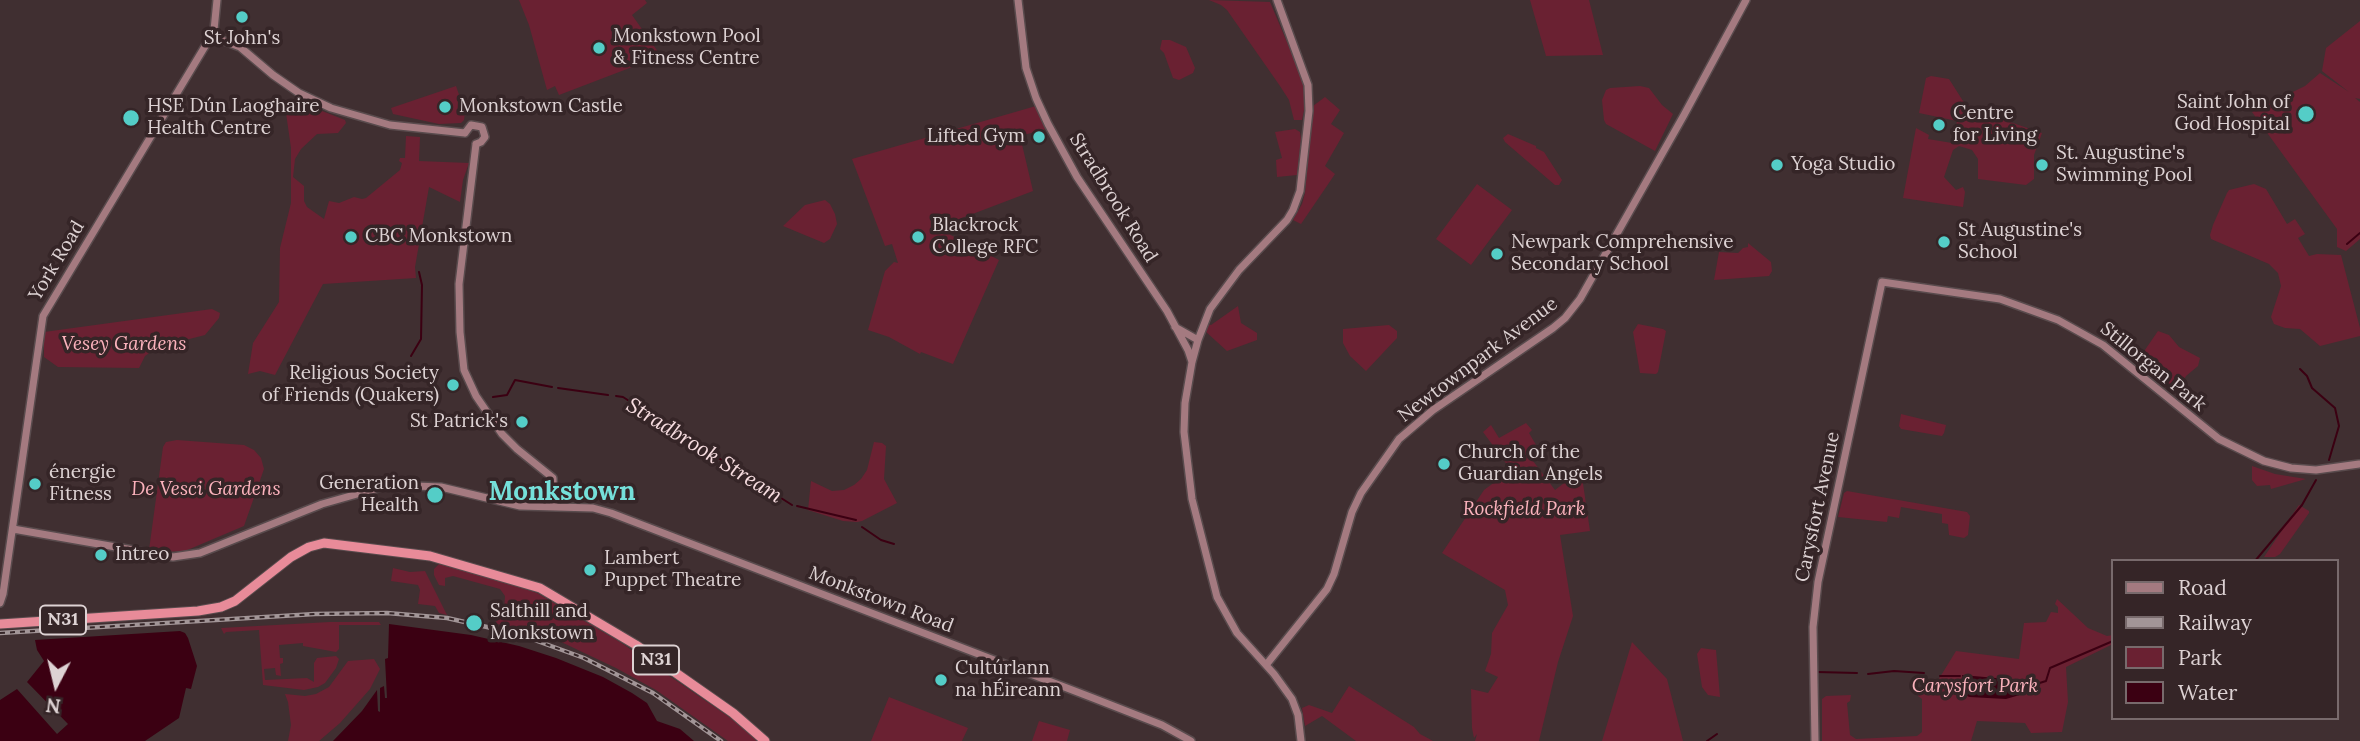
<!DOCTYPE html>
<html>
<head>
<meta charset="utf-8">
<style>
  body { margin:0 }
  #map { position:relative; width:2360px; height:741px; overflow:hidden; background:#402f31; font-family:Lora,serif }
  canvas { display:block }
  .legend { position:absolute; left:2111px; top:559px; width:228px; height:161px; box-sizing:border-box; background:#352527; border:2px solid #786a6c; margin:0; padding:9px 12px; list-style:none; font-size:21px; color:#ddd2d3 }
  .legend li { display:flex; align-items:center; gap:14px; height:35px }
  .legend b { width:35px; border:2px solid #786a6c }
  .north { position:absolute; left:21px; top:650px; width:70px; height:70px; -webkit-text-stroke:5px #352527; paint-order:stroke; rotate:187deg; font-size:19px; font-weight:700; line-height:28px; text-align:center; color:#ddd2d3 }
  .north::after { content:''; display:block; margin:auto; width:24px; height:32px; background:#ddd2d3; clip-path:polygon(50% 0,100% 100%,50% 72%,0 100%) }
</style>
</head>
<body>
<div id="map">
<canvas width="2360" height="741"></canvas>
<ul class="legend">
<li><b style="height:9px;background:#a47a80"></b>Road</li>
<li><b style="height:9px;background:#a29597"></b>Railway</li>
<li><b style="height:19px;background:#6a2132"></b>Park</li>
<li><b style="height:19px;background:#3b0012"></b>Water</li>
</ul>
<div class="north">N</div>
</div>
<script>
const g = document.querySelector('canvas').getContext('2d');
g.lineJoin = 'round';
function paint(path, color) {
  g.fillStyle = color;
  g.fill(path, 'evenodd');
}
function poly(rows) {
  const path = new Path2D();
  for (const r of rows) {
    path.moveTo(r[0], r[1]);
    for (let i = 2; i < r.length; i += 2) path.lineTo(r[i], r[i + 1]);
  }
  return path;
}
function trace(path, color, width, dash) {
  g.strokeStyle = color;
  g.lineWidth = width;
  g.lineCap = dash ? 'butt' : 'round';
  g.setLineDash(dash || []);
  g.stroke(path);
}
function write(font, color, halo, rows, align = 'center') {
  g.font = font + ' Lora,serif';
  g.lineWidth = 7;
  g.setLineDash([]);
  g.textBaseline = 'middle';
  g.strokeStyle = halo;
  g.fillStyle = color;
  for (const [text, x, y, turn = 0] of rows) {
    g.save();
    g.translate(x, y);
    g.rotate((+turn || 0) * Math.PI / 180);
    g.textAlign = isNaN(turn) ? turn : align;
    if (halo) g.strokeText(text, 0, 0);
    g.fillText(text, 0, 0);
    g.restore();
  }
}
paint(poly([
  [519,0,645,0,647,3,632,15,661,56,559,95,555,86,547,90,529,25],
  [1209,0,1270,2,1303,80,1306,100,1302,120,1294,120,1289,100,1280,86,1227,10,1221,5],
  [1530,0,1589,0,1603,55,1546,56],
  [2360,21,2360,99,2355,98,2360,102,2360,239,2346,251,2337,247,2337,229,2252,112,2305,86,2320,73,2349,92,2322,71,2326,48],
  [1162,40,1170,40,1186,47,1195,68,1193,73,1179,80,1173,78,1164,53,1160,49],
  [1931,76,1949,79,1963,101,1975,110,2042,133,2034,155,2034,179,2026,185,1978,179,1978,159,1972,150,1959,146,1953,150,1944,177,1956,190,1963,187,1965,192,1963,207,1903,198,1916,128,1929,135,1928,139,1952,143,1954,139,1957,121,1919,113,1926,78],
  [456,86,465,112,464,120,461,123,439,124,393,114,391,108],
  [1640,86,1649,88,1662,105,1673,114,1655,151,1606,124,1604,120,1602,100,1606,90,1610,88],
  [1325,97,1340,110,1331,124,1344,133,1325,166,1335,174,1301,224,1293,220,1302,204,1305,193,1313,106],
  [294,100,345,120,346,123,338,133,317,134,301,149,295,159,293,177,304,186,304,201,307,207,324,219,329,201,339,203,354,197,362,199,366,198,400,170,402,163,399,161,400,158,405,158,406,136,420,137,419,161,469,163,463,180,460,202,429,187,415,267,416,278,323,284,275,375,260,371,248,374,253,343,279,302,280,248,291,203,291,148,286,113],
  [1036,106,1046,129,1020,136,1033,191,941,226,941,230,999,260,953,364,921,352,920,354,889,337,868,330,885,271,894,262,898,263,892,244,885,246,852,159],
  [1295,129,1300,132,1301,139,1297,175,1277,177,1276,160,1282,158,1275,132],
  [1508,134,1536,146,1536,148,1544,152,1562,180,1559,185,1555,185,1505,142,1503,138],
  [1477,184,1512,210,1471,265,1436,239],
  [2254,184,2266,189,2287,224,2295,219,2305,234,2298,238,2309,256,2317,254,2341,255,2360,328,2360,336,2320,346,2300,329,2285,328,2274,324,2271,317,2281,286,2278,273,2269,264,2211,239,2210,235,2213,225,2227,193,2229,190],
  [825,200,830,204,835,214,837,224,830,239,824,243,783,226,805,205],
  [1748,243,1771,262,1772,271,1769,276,1714,280,1719,252,1738,253,1743,248,1748,247],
  [1238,306,1241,323,1257,333,1257,340,1227,351,1205,331,1208,324,1211,325],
  [212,309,220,313,219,318,205,335,158,347,145,356,139,368,58,367,44,357,44,332],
  [1638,324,1663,329,1666,331,1658,372,1656,374,1640,373,1633,332],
  [1389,325,1397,331,1397,338,1366,371,1350,356,1343,343,1343,329],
  [2158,331,2169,335,2179,347,2200,358,2198,366,2186,376,2177,392,2138,360],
  [1901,414,1946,425,1944,433,1942,436,1901,429,1899,426],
  [1526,423,1532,430,1529,433,1539,450,1530,457,1555,490,1581,470,1590,531,1560,535,1573,616,1558,662,1539,741,1475,741,1477,734,1474,738,1472,728,1471,689,1488,693,1498,677,1485,671,1491,654,1492,633,1508,605,1505,590,1442,553,1484,490,1511,470,1483,432,1491,425,1499,438],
  [177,440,244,445,254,450,261,458,264,469,244,526,185,551,165,552,149,550,163,447,166,442],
  [874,442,882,443,886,446,884,479,897,503,862,521,857,522,843,521,808,510,811,481,832,491,844,490,854,485,861,479,867,470],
  [2252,466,2275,474,2306,479,2271,489,2270,485,2257,486,2252,480],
  [1847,491,1967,512,1970,516,1968,535,1964,538,1949,535,1948,524,1942,523,1942,514,1901,507,1899,518,1888,516,1887,522,1838,517,1844,493],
  [2299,505,2309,511,2309,513,2280,554,2275,557,2264,557],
  [439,564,500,580,537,593,620,642,735,721,757,741,728,741,656,690,616,668,557,640,494,623,501,618,504,612,505,596,500,589,453,576,445,578,445,586,439,585,434,575,434,569],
  [393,568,410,572,425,571,447,615,439,613,435,606,418,604,420,590,418,585,391,581],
  [2057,599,2088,628,2107,636,2113,635,2113,644,2066,667,2068,702,2062,732,2031,733,2025,723,1977,721,1971,741,1822,741,1822,699,1826,696,1851,695,1850,701,1847,703,1850,735,1856,739,1917,736,1922,732,1922,699,1918,696,1918,690,1937,682,1956,651,2019,659,2024,623,2046,622,2051,612,2058,613,2058,607,2055,604],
  [330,622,379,622,381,625,339,625,339,649,336,652,303,646,303,643,279,645,280,658,283,658,283,663,280,664,281,676,276,675,275,668,264,669,265,680,307,678,314,682,314,663,317,658,336,656,339,659,336,668,325,683,318,687,304,690,263,685,259,630,226,632,224,634,221,628],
  [1632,642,1667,679,1683,741,1602,741],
  [1701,648,1716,650,1720,697,1708,695,1702,687,1697,654],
  [374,659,380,669,370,689,340,723,319,741,288,741,291,725,288,702,285,694,305,696,316,694,329,687,348,661],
  [1349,686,1414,727,1420,734,1433,741,1356,741,1322,716,1305,726,1302,708,1309,705,1332,713],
  [889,697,968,728,962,741,871,741],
  [1039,721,1070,730,1067,741,1032,741]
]), '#6a2132');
paint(poly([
  [389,624,471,635,519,646,556,658,603,677,632,693,647,703,657,721,680,729,694,741,333,741,362,711,377,690,378,711,380,712,380,688,384,686,385,698,387,698,385,659,388,658],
  [180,631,185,633,188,638,197,666,191,689,186,688,179,718,145,741,0,741,0,700,17,689,57,734,68,724,27,682,44,661,37,650,35,640],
  [1962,675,2030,681,2036,688,2030,692,2006,699,1969,697,1959,690,1965,687]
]), '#3b0012');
trace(poly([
  [2347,244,2360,233],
  [411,356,421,339,422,285,419,272],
  [2300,369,2307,376,2312,388,2335,408,2339,426,2329,460],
  [558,388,608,395],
  [616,396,623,397,792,505],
  [493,397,507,395,515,380,552,387],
  [797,506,856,520],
  [862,527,881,540,894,544],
  [2255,561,2302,505,2316,480],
  [1817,672,1857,673],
  [1868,674,1894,671,1924,673],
  [1940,676,1960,676],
  [2030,686,2046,681,2050,668,2113,641],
  [1707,741,1717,734]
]), '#3b0012', 2);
const secondary = poly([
  [1018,0,1026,68,1036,98,1048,124,1077,177,1167,311,1188,350,1192,362],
  [1277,0,1308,85,1309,111,1300,191,1293,210,1287,220,1239,270,1210,309,1198,340,1192,362,1185,403,1184,432,1192,499,1217,597,1237,633,1274,674,1292,699,1298,715,1301,741],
  [210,38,219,39,240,47,273,75,299,93,331,108,390,125,465,133],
  [465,133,471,125,482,127,485,137,481,142,476,144],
  [476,144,459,284,460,332,464,370,476,396,502,434,517,449,553,478,554,507],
  [1175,327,1198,340],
  [13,529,173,557,200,553,322,504,389,485,441,487,520,506,593,508,611,513,1093,698,1162,725,1191,741],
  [0,603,3,594,43,316,210,38,214,30,217,0],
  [1266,665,1327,589,1334,574,1352,512,1361,493,1399,439,1433,410,1553,328,1565,318,1580,299,1684,115,1746,0],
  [1815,741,1813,627,1818,582,1882,282,2000,299,2058,320,2103,345,2219,439,2264,461,2291,468,2316,470,2359,464]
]);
const highway = poly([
  [0,624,198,611,221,607,235,601,291,557,309,547,324,543,430,556,540,588,636,645,733,713,765,741]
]);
trace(secondary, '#594b4d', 10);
trace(highway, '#594b4d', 11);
trace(secondary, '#a47a80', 7);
trace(highway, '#e88b99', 9);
const rail = poly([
  [0,633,315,614,387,613,447,618,518,634,584,658,653,693,721,741]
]);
trace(rail, '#a29597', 4.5);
trace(rail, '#352527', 2, [5]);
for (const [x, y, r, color] of [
  [242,17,7,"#54cdc7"],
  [599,48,7,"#54cdc7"],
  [445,107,7,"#54cdc7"],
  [2306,114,9,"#54cdc7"],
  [131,118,9,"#54cdc7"],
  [1939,125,7,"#54cdc7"],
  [1039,137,7,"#54cdc7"],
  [1777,165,7,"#54cdc7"],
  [2042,165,7,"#54cdc7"],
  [351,237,7,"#54cdc7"],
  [918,237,7,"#54cdc7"],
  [1944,242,7,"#54cdc7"],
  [1497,254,7,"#54cdc7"],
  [453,385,7,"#54cdc7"],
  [522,422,7,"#54cdc7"],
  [1444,464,7,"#54cdc7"],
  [35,484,7,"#54cdc7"],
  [435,495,9,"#54cdc7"],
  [101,555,7,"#54cdc7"],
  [590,570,7,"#54cdc7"],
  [474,623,9,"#54cdc7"],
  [941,680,7,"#54cdc7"]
]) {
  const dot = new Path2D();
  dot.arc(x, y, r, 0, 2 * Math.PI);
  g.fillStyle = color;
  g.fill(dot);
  trace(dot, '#352527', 2.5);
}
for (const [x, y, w] of [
  [63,620,46],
  [656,660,46]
]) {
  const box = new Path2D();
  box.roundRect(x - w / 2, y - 14.5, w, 29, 5);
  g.fillStyle = '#352527';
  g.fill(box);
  trace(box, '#ddd2d3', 2);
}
write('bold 18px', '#ddd2d3', null, [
  ["N31",63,620],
  ["N31",656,660]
]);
write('19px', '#ddd2d3', '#352527', [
  ["Monkstown Pool",613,37],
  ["& Fitness Centre",613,59],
  ["St John's",242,39,"center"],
  ["Saint John of",2290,103,"right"],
  ["God Hospital",2290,125,"right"],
  ["HSE Dún Laoghaire",147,107],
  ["Health Centre",147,129],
  ["Monkstown Castle",459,107],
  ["Centre",1953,114],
  ["for Living",1953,136],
  ["Lifted Gym",1025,137,"right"],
  ["St. Augustine's",2056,154],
  ["Swimming Pool",2056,176],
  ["Yoga Studio",1791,165],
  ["Blackrock",932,226],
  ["College RFC",932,248],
  ["St Augustine's",1958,231],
  ["School",1958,253],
  ["CBC Monkstown",365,237],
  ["Newpark Comprehensive",1511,243],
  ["Secondary School",1511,265],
  ["Religious Society",439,374,"right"],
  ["of Friends (Quakers)",439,396,"right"],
  ["St Patrick's",508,422,"right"],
  ["Church of the",1458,453],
  ["Guardian Angels",1458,475],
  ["énergie",49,473],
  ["Fitness",49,495],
  ["Generation",419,484,"right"],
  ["Health",419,506,"right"],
  ["Intreo",115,555],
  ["Lambert",604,559],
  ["Puppet Theatre",604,581],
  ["Salthill and",490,612],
  ["Monkstown",490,634],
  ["Cultúrlann",955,669],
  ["na hÉireann",955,691]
], 'left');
write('19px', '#ddd2d3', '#352527', [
  ["Stradbrook Road",1113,198,58],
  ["York Road",57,261,-59],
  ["Newtownpark Avenue",1478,360,-37],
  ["Stillorgan Park",2153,367,39],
  ["Carysfort Avenue",1818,507,-78],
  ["Monkstown Road",881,600,21]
]);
write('italic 19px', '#fbb2bc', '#352527', [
  ["Vesey Gardens",124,345],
  ["De Vesci Gardens",206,490],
  ["Rockfield Park",1524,510],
  ["Carysfort Park",1975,687]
]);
write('italic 21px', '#f7dde0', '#352527', [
  ["Stradbrook Stream",704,451,32]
]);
write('bold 26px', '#75e0da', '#352527', [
  ["Monkstown",562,493]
]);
</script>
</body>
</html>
